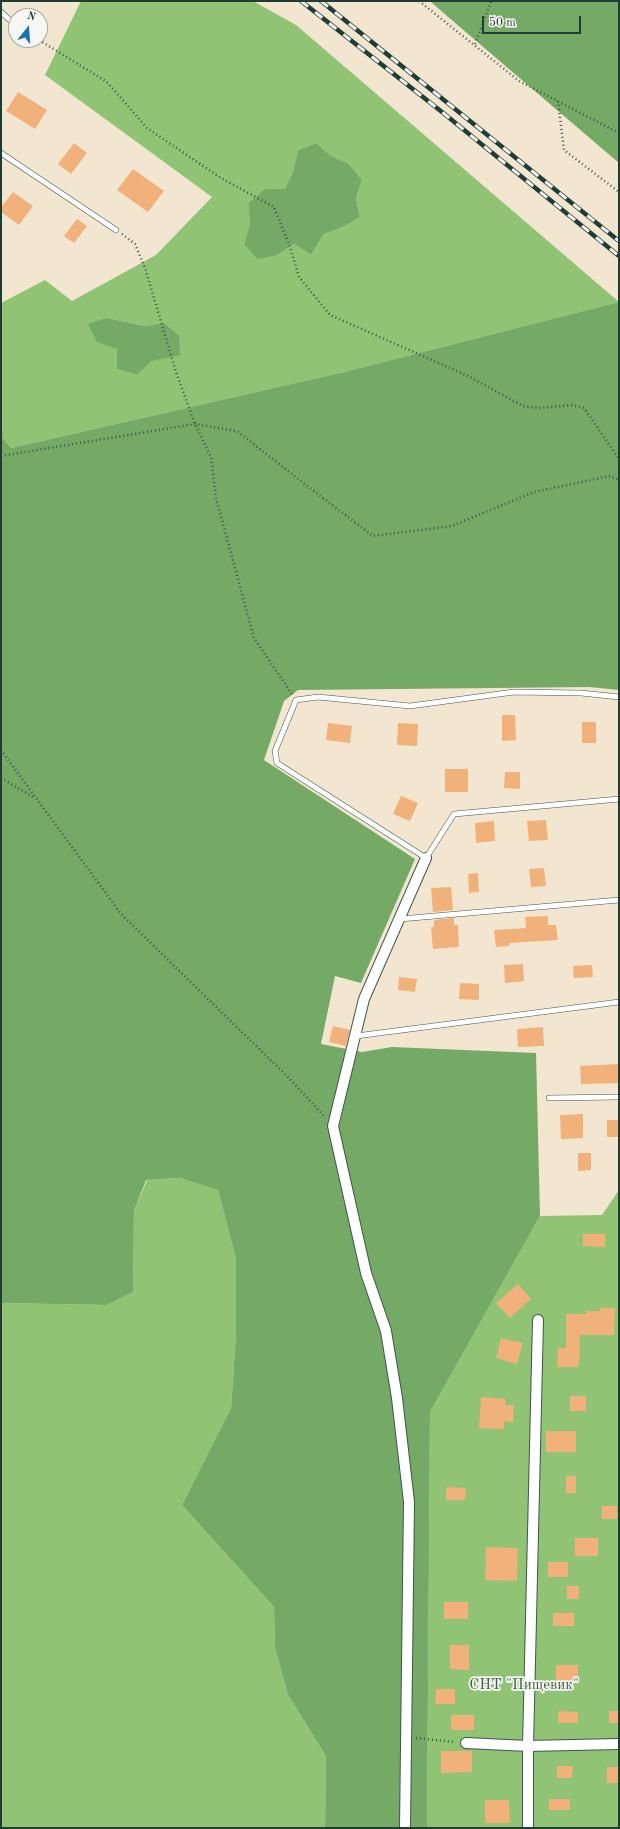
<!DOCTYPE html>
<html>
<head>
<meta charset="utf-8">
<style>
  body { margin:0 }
  #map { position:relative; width:620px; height:1829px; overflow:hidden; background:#f3e6d0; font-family:"Old Standard TT",serif }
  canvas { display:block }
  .frame { position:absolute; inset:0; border:2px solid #1f3d34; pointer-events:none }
  .north { position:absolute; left:8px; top:8px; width:40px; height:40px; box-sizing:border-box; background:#f6f6f2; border:1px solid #a0aca6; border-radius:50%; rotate:17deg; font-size:11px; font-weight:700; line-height:16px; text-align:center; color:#1f3d34 }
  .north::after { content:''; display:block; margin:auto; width:14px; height:18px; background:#1f6fb2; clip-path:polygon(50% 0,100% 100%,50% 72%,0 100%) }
  .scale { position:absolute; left:482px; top:16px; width:99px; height:18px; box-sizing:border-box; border:2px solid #1f3d34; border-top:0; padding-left:5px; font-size:12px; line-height:14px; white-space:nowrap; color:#1f3d34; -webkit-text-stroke:3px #f6f6f2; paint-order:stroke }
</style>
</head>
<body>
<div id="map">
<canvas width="620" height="1829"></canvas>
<div class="frame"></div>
<div class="north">N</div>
<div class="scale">50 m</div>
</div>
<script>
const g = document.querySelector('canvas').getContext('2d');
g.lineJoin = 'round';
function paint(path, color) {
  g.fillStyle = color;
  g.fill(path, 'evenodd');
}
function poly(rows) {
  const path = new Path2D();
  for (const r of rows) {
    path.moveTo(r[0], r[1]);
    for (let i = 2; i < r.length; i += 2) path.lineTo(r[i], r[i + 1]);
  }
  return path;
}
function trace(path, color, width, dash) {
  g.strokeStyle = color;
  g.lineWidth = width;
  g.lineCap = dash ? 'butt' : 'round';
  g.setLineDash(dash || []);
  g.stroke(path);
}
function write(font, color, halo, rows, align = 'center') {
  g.font = font + ' "Old Standard TT",serif';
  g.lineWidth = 3.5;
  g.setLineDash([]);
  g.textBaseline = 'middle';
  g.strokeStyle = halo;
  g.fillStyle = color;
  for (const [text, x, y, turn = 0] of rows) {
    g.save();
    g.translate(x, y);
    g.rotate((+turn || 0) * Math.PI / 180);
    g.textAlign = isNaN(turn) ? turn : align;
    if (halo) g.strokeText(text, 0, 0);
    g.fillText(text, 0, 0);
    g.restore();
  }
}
paint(poly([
  [81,1,253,1,296,25,619,302,344,372,11,448,1,436,1,303,45,280,72,301,156,255,212,197,45,75],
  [316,143,331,156,349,164,362,180,356,198,360,217,343,227,324,234,311,255,294,244,277,255,244,244,250,224,265,189,285,189,293,172,298,152],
  [107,318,145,326,164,323,152,361,137,375,117,369,117,349],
  [180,1178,218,1190,236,1259,236,1335,231,1408,182,1505,274,1607,275,1648,288,1695,326,1756,325,1828,1,1828,1,1303,107,1305,133,1292,134,1211,147,1180],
  [619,1190,619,1828,427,1828,430,1412,540,1216,602,1215]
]), '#90c374');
paint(poly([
  [430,1,619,1,619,163,447,16],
  [316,143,331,156,349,164,362,180,356,198,360,217,343,227,324,234,311,255,294,244,277,255,257,259,244,244,250,224,249,203,265,189,285,189,293,172,298,151],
  [619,302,619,690,589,687,298,690,284,701,264,760,415,859,361,983,335,976,321,1044,362,1052,392,1047,536,1053,540,1216,430,1412,427,1828,325,1828,326,1756,288,1695,275,1648,274,1607,182,1505,231,1408,236,1335,236,1259,218,1190,180,1178,146,1180,134,1211,133,1292,107,1305,1,1303,1,436,11,448,344,372],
  [107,318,145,326,164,323,179,336,180,355,152,361,137,375,117,369,117,349,97,342,88,324]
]), '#74a966');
paint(poly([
  [18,92,47,110,35,129,6,111],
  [74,143,87,153,71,174,58,164],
  [133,169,164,191,148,212,117,190],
  [13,192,33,206,19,225,1,212,1,207],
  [77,219,87,226,74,243,64,236],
  [502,715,515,715,516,740,502,741],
  [582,722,596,722,596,743,582,743],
  [328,723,352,726,350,743,326,740],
  [398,723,418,724,417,746,397,745],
  [445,769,468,769,468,792,445,792],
  [505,772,520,772,520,789,504,788],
  [401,796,418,803,410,821,393,814],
  [546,820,548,840,529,841,527,821],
  [494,821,495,841,476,843,475,823],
  [544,868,546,886,531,887,529,869],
  [478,873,479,892,469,893,468,874],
  [451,887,453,910,433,912,431,888],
  [548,916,548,925,556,925,558,940,509,943,509,946,496,947,494,930,526,928,525,917],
  [454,918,454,925,458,925,459,947,433,949,431,927,434,927,434,920],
  [523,964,524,981,505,983,504,965],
  [592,965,593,977,574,978,573,966],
  [399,977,417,979,415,992,398,990],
  [460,983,479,984,479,1000,459,999],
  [333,1026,350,1030,346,1046,329,1042],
  [543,1027,544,1046,518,1047,517,1029],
  [619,1064,619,1083,581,1084,580,1066],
  [583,1114,583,1138,561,1139,560,1115],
  [607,1120,619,1120,619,1137,607,1137],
  [578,1153,591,1153,591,1170,578,1171],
  [583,1234,605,1234,605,1247,583,1246],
  [518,1284,531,1299,510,1318,496,1303],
  [600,1308,615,1308,614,1335,580,1335,579,1367,557,1367,558,1348,566,1348,566,1314,586,1314,586,1311,600,1311],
  [501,1338,523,1343,517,1364,496,1358],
  [570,1396,586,1396,586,1411,570,1411],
  [481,1397,506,1399,505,1405,514,1405,513,1422,504,1421,504,1429,479,1428],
  [546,1431,576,1431,576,1452,546,1452],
  [566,1476,576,1476,576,1493,566,1493],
  [446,1487,466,1488,465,1500,446,1500],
  [602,1506,617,1506,617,1519,602,1519],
  [575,1538,598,1538,598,1556,575,1556],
  [486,1547,518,1548,517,1581,485,1580],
  [548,1562,568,1562,568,1577,548,1577],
  [567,1586,579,1586,579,1599,567,1599],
  [444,1602,468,1602,468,1619,444,1619],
  [553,1613,574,1613,574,1626,553,1626],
  [450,1645,469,1645,469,1670,450,1669],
  [556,1665,578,1665,578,1683,556,1682],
  [436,1689,455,1689,455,1704,435,1704],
  [558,1711,578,1712,578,1723,558,1723],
  [609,1711,619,1711,619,1723,609,1723],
  [451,1715,474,1715,474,1730,451,1730],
  [441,1751,472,1751,472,1772,441,1773],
  [557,1766,573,1766,572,1778,557,1778],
  [607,1767,619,1767,619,1783,607,1783],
  [549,1799,570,1799,570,1810,549,1810],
  [485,1800,509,1800,510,1823,485,1823]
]), '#f0b17a');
const lane = poly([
  [1,12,11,21],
  [1,153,116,230],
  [619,697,581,693,514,692,410,706,318,697,296,700,275,751,277,763,426,858,454,814,619,799],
  [400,919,619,900],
  [356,1036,619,1002],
  [549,1098,619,1097]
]);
const street = poly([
  [466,1743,528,1746,619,1744],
  [405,1828,409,1502,397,1398,386,1331,366,1273,333,1126,364,999,426,858],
  [528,1828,528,1746,538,1320]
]);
trace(lane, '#3f564b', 6);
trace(street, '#3f564b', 12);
trace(poly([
  [419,1,519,81,619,133],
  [39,40,107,82,147,128,221,178,274,207,290,247,299,277,330,315,468,376,523,406,539,408,572,405,584,408,619,459],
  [475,44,491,1],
  [558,101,564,150,619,192],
  [122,234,135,244,145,268,176,372,195,424,211,457,216,498,254,638,292,694],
  [1,456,195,424,237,431,302,482,373,536,452,526,534,492,610,476,619,480],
  [1,750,121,914,288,1077,324,1116],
  [1,778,35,798],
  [416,1738,455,1742]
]), '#3f564b', 2.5, [1, 3]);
trace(lane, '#fff', 5);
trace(street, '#fff', 10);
const rail = poly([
  [301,1,442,112,619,256],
  [321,1,619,241]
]);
trace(rail, '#1f3d34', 4.5);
trace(rail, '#f6f6f2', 3, [9]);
write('15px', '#3b5e44', '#f6f6f2', [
  ["СНТ \"Пищевик\"",524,1685]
]);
</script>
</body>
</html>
